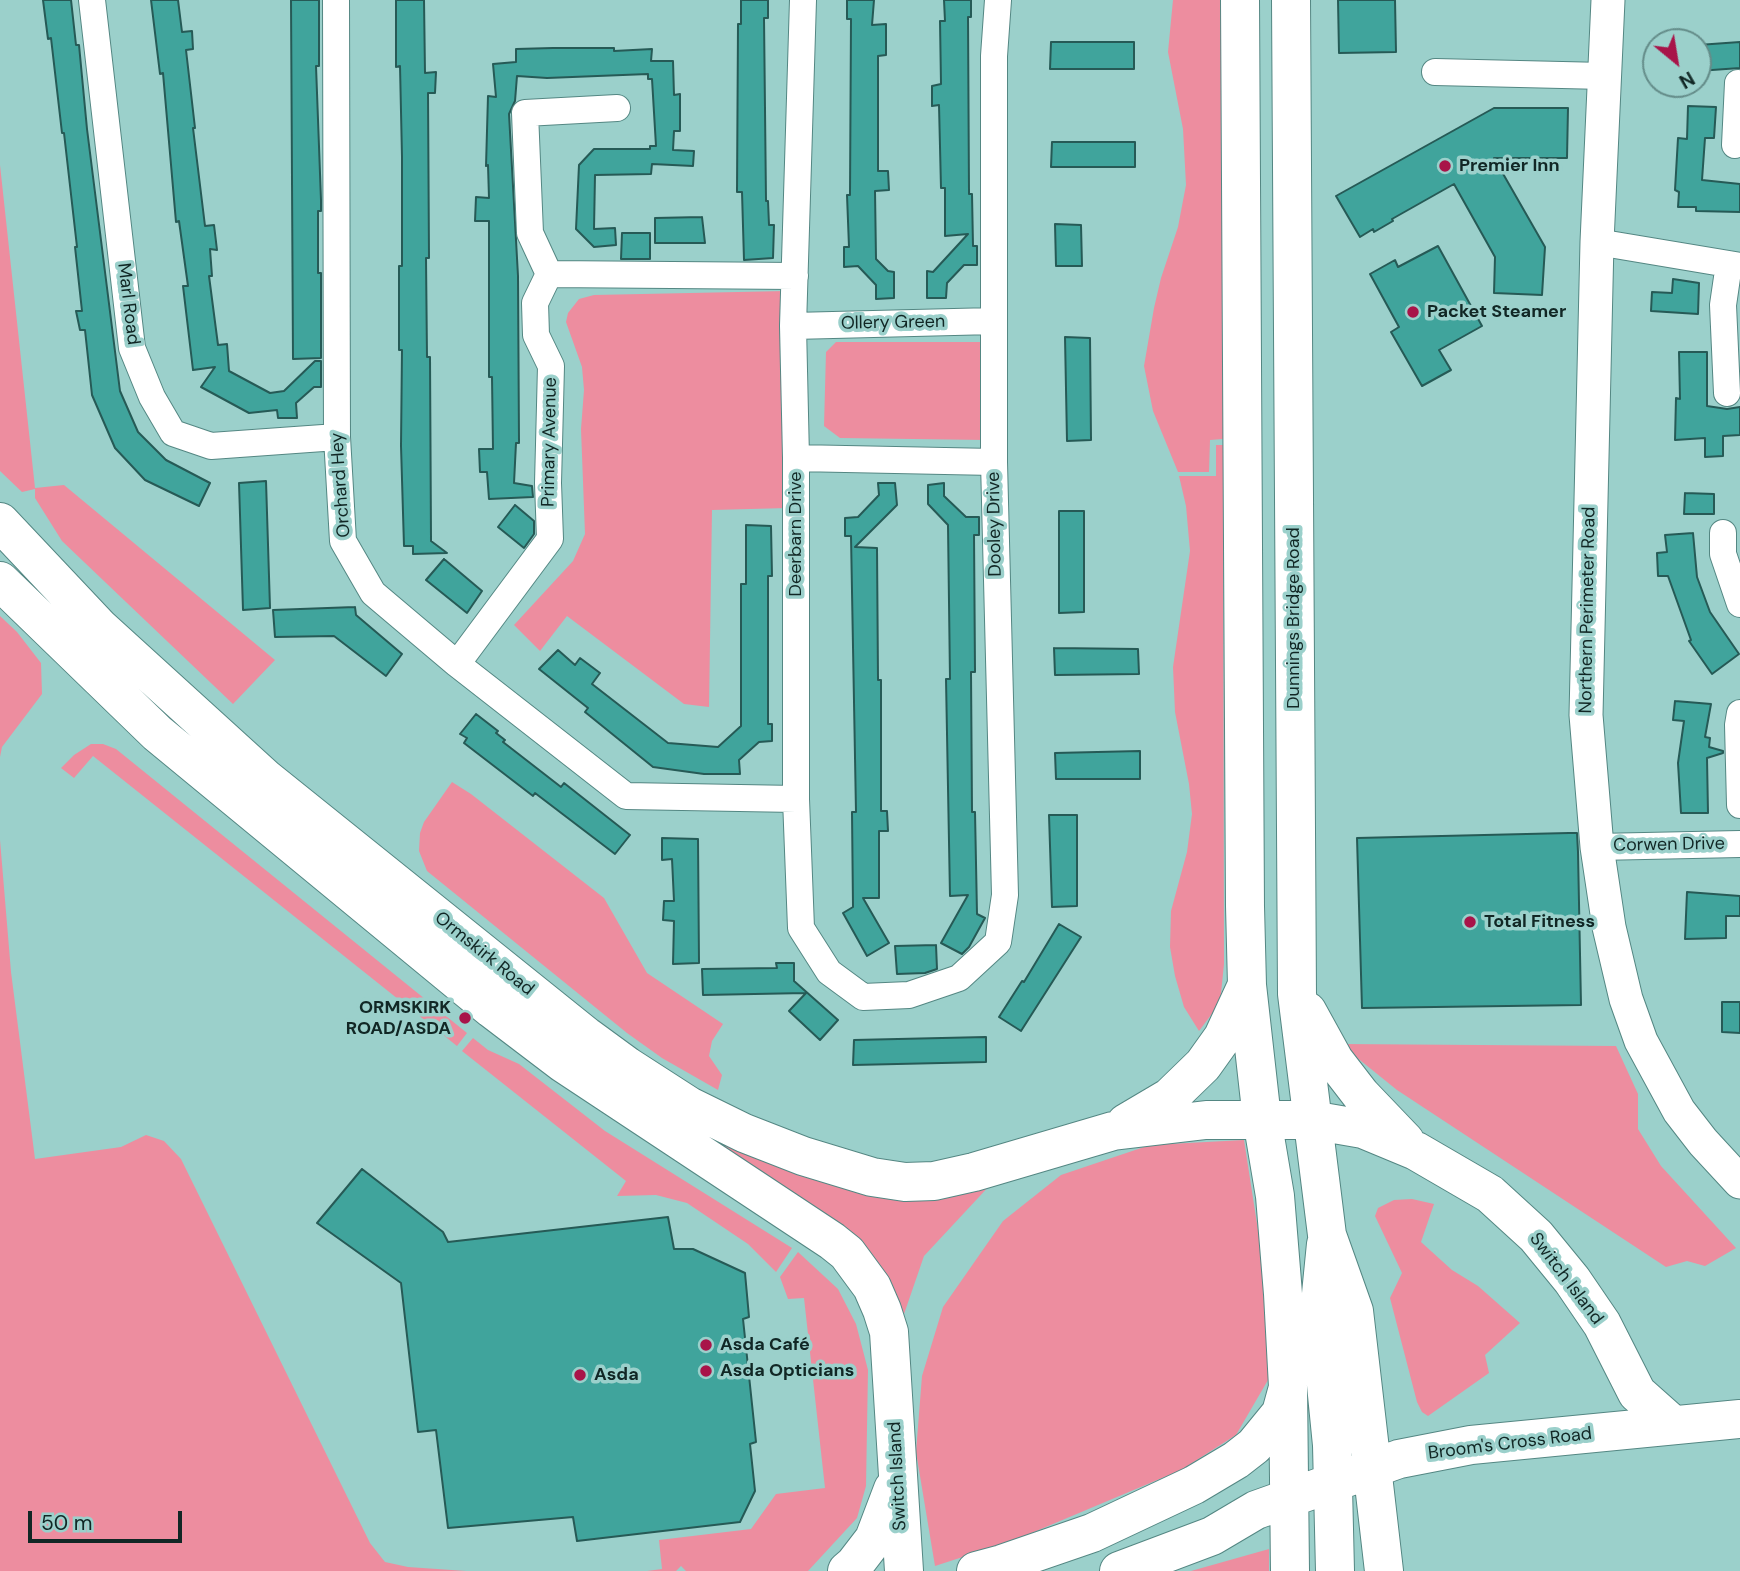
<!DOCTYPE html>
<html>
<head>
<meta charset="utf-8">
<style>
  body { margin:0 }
  #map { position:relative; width:1740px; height:1571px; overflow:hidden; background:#9bd0cb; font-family:"DM Sans",sans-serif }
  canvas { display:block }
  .north { position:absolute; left:1642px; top:28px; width:70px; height:70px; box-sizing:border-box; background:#9bd0cb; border:2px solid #648c89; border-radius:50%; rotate:150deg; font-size:19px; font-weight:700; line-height:28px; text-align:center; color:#112725 }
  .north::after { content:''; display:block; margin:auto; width:24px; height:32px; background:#a81449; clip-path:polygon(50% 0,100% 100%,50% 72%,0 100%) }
  .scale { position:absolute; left:28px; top:1511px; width:154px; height:32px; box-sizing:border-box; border:4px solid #112725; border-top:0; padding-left:9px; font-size:21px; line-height:24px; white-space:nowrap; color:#112725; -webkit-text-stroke:5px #9bd0cb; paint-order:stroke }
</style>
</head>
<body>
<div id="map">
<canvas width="1740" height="1571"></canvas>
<div class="north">N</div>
<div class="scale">50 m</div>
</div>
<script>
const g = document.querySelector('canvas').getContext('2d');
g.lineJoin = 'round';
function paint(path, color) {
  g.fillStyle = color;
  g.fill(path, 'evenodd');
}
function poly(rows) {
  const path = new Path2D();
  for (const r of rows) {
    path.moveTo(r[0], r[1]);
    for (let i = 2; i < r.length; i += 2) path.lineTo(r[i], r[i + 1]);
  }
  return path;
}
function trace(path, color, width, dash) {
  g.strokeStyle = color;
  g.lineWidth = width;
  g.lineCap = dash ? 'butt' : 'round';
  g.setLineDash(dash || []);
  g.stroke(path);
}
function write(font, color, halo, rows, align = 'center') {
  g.font = font + ' "DM Sans",sans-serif';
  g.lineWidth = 7;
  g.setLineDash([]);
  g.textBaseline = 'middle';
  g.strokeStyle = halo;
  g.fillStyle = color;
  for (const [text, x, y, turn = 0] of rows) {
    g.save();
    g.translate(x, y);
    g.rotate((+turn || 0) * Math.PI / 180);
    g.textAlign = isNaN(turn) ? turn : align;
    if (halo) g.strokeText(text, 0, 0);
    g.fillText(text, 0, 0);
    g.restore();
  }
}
paint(poly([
  [1173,0,1222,0,1223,439,1210,440,1209,472,1178,472,1153,411,1144,366,1154,308,1161,278,1178,227,1186,185,1183,129,1168,52],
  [0,165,35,488,64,485,275,660,233,704,62,541,35,498,35,489,22,492,0,471],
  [786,291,788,508,712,510,709,707,684,704,567,616,540,651,514,625,573,561,585,534,581,429,584,390,582,367,566,322,568,313,579,299,594,295],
  [836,342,985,342,986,440,840,438,824,426,826,352],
  [1216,445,1223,445,1224,964,1220,1003,1199,1031,1184,1007,1175,976,1170,947,1171,911,1187,852,1192,814,1189,784,1175,712,1173,667,1190,551,1186,506,1179,476,1216,476],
  [0,616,17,632,41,663,42,694,2,747,0,757],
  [91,744,103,744,116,749,467,1033,457,1046,93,756,74,778,61,768,74,755],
  [452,782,471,794,604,898,647,973,723,1024,712,1041,709,1056,722,1075,718,1090,662,1058,627,1033,427,871,419,851,420,833,424,822],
  [0,840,11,972,35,1159,121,1147,146,1135,164,1141,181,1159,370,1543,385,1562,408,1567,466,1571,0,1571],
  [473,1038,488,1050,519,1064,605,1131,792,1248,776,1272,748,1244,687,1203,656,1195,617,1196,626,1181,462,1051],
  [1340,1044,1616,1046,1638,1094,1638,1129,1661,1166,1736,1248,1705,1266,1687,1261,1666,1267,1397,1090],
  [711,1137,825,1181,898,1201,992,1183,924,1256,903,1317,705,1149],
  [1244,1140,1268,1295,1268,1380,1236,1435,1181,1470,1015,1540,935,1566,916,1452,922,1376,943,1307,1003,1221,1061,1175,1150,1145],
  [1412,1199,1434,1204,1421,1242,1452,1270,1478,1286,1520,1323,1485,1355,1489,1373,1428,1416,1422,1412,1417,1402,1390,1298,1402,1273,1375,1216,1378,1208,1394,1200],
  [798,1252,838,1289,856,1324,868,1370,866,1486,857,1518,808,1571,686,1571,681,1566,676,1571,647,1571,662,1569,659,1540,751,1529,776,1494,825,1488,804,1298,788,1299,780,1277],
  [1269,1549,1269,1571,1191,1571]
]), '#ed8d9f');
const building = poly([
  [43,0,71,0,76,45,79,45,87,129,120,391,138,432,166,460,210,483,199,506,145,480,115,448,92,395,85,330,80,330,76,311,82,311,75,247,77,247,64,133,62,133,51,38,48,39,43,0],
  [151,0,178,0,182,32,192,31,193,49,186,50,195,128,193,128,205,226,214,225,217,250,210,249,212,276,209,276,218,345,227,344,229,371,270,393,284,391,315,361,321,361,321,387,314,387,296,403,297,418,278,418,277,410,249,413,201,387,215,367,193,370,183,286,188,286,179,221,176,222,163,73,160,74,151,0],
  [291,0,319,0,319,66,316,66,321,200,321,211,318,211,318,273,321,273,321,358,293,359,291,0],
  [396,0,424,0,425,73,436,72,435,93,428,93,429,258,426,258,427,357,430,357,431,541,447,553,413,554,413,546,404,546,401,446,402,350,399,350,399,266,402,266,402,157,400,66,396,67,396,0],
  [741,0,768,0,768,18,764,18,766,201,768,201,769,225,774,225,773,258,744,260,742,192,737,192,738,24,741,24,741,0],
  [847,0,874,0,872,25,886,24,886,55,878,56,878,171,888,171,889,190,875,191,876,259,888,271,894,272,894,298,876,299,876,285,858,266,844,267,844,247,849,247,847,195,850,195,851,19,847,19,847,0],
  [944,0,971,0,971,17,968,17,969,194,972,194,973,246,977,246,977,265,964,265,947,283,946,298,927,298,927,271,933,272,968,234,945,236,945,188,941,188,939,105,932,106,932,86,941,84,940,21,945,21,944,0],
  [1338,0,1395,0,1396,52,1339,53,1338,0],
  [1051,42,1134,42,1134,69,1050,69,1051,42],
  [1740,42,1740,68,1698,71,1698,45,1740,42],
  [553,48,614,48,614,51,652,49,651,61,673,61,674,95,680,94,680,131,674,131,673,150,694,151,693,166,652,164,651,174,595,175,594,229,615,228,616,245,594,247,576,229,579,165,594,149,650,149,650,146,656,146,652,79,648,79,648,74,547,78,517,76,515,101,509,114,518,276,519,443,516,443,514,483,532,486,533,497,489,499,487,472,480,472,479,449,493,449,492,377,489,377,489,221,475,221,476,197,489,198,488,165,486,166,488,96,496,97,493,64,516,62,516,49,553,48],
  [1688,106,1716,107,1714,138,1705,138,1702,180,1740,184,1740,212,1696,211,1696,207,1678,207,1679,192,1675,190,1678,138,1687,139,1688,106],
  [1494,108,1568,108,1567,158,1494,158,1545,247,1542,295,1494,293,1495,257,1454,184,1392,219,1393,221,1374,232,1373,229,1360,237,1336,196,1494,108],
  [1052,142,1135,142,1135,167,1051,167,1052,142],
  [702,217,705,243,655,243,655,218,702,217],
  [1055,224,1081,225,1082,266,1056,266,1055,224],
  [622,233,650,233,650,259,621,259,622,233],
  [1438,246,1482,326,1439,350,1451,370,1422,386,1391,332,1399,327,1370,274,1395,260,1398,267,1438,246],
  [1673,279,1699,283,1698,314,1651,311,1652,292,1672,293,1673,279],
  [1065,337,1090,338,1091,440,1067,441,1065,337],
  [1679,352,1707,352,1707,406,1727,409,1740,407,1740,435,1723,436,1723,456,1705,457,1705,438,1675,440,1676,398,1680,399,1679,352],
  [266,481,270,608,243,610,239,483,266,481],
  [878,483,895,483,897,505,855,547,877,548,878,680,881,680,881,811,887,811,888,831,879,831,879,898,863,898,889,943,867,956,843,913,853,907,852,812,856,812,851,536,845,536,845,518,858,517,879,495,878,483],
  [944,483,944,496,966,517,979,517,979,535,974,535,975,672,971,672,972,812,975,812,977,914,985,918,969,947,962,954,941,943,968,895,950,896,946,679,950,679,948,525,928,504,928,485,944,483],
  [1685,493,1714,494,1714,514,1684,514,1685,493],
  [515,505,534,521,534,534,524,548,498,527,515,505],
  [1059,511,1084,511,1084,612,1059,613,1059,511],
  [746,525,771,526,772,576,768,576,768,724,772,724,772,741,759,742,739,760,740,774,704,774,653,767,585,712,588,708,539,669,558,650,575,665,580,658,600,673,592,684,668,743,718,747,741,726,741,584,746,584,746,525],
  [1693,533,1697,577,1710,612,1739,654,1712,674,1689,641,1691,640,1668,576,1658,576,1657,553,1667,552,1665,535,1693,533],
  [444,559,482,591,467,613,426,580,444,559],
  [355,607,356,615,402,654,386,676,334,636,275,637,273,610,355,607],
  [1054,648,1138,649,1139,674,1055,675,1054,648],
  [1675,701,1711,704,1705,737,1710,738,1709,747,1723,751,1723,753,1707,758,1708,813,1681,813,1678,763,1684,721,1673,720,1675,701],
  [476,714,498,731,496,733,505,740,503,742,561,787,564,783,630,835,615,854,535,793,533,796,464,743,467,738,460,734,476,714],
  [1140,751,1140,779,1056,779,1055,753,1140,751],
  [1049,815,1077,815,1077,906,1052,907,1049,815],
  [1569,833,1577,833,1578,852,1581,1005,1362,1008,1357,838,1569,833],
  [662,838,698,839,699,963,673,964,674,921,663,920,664,901,674,901,672,859,662,860,662,838],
  [1687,892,1740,896,1740,916,1726,916,1726,938,1685,939,1687,892],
  [1059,924,1081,937,1021,1031,999,1017,1022,981,1024,982,1059,924],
  [936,945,937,969,925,973,897,974,895,946,936,945],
  [776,963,794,963,794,981,838,1020,820,1040,789,1011,806,993,703,995,702,969,777,968,776,963],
  [1722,1002,1740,1002,1740,1033,1722,1032,1722,1002],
  [986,1037,986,1062,853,1065,854,1040,986,1037],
  [362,1169,443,1232,448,1242,668,1217,674,1249,693,1249,745,1273,749,1317,743,1319,756,1442,750,1444,755,1491,740,1522,577,1541,573,1517,448,1528,436,1430,418,1432,401,1283,317,1223,362,1169]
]);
paint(building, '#40a49c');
trace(building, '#265a56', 2);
const minor = poly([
  [92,0,132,348,152,397,173,433,211,446,337,437],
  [336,0,337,437,343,541,373,593,457,664,626,796,796,799],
  [803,0,793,326,796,458,796,799,801,928,829,972,863,997,909,995,959,978,998,942,1005,895,994,462,994,56,998,0],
  [1435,72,1604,76],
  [1735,145,1738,83],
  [1597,242,1740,266],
  [549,274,530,233,525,113,617,108],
  [793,326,994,321],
  [1727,393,1723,305,1729,264],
  [796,458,994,462],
  [1723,533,1723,554,1740,604],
  [457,664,550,539,548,483,551,366,536,335,535,303,549,274,795,276],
  [1740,713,1738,725,1740,805],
  [1597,847,1740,844]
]);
const major = poly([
  [1608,0,1597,242,1586,715,1597,847,1609,927,1626,999,1641,1041,1679,1111,1703,1142,1740,1182]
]);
const highway = poly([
  [1240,0,1245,906,1247,985,1262,1119,1275,1196,1283,1294,1288,1387,1290,1571],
  [1291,0,1297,994,1327,1235,1354,1311,1384,1571],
  [0,522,99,627,265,778,586,1036,627,1066,689,1106,744,1133,803,1156,872,1177,905,1182,934,1181,974,1172,1113,1131,1206,1120,1311,1120,1363,1129,1416,1151,1490,1194,1536,1236,1572,1280,1602,1324,1637,1393,1673,1425],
  [0,581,157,733,492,1009,563,1063,832,1241,847,1253,872,1287,882,1310,889,1332,904,1571],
  [1307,1011,1334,1060,1361,1095,1405,1141],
  [1126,1123,1170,1097,1203,1065,1223,1037,1247,985],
  [1326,1244,1319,1314,1332,1445,1335,1571],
  [847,1571,854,1565,874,1539,893,1489],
  [976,1571,1002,1564,1092,1533,1194,1485,1236,1460,1254,1446,1281,1413,1287,1391],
  [1119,1571,1212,1536,1256,1510,1399,1459,1471,1445,1740,1419]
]);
trace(minor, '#548783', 28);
trace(major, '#548783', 35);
trace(highway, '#548783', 40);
trace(minor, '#fff', 26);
trace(major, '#fff', 33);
trace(highway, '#fff', 38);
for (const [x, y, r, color] of [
  [1445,166,7,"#a81449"],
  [1413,312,7,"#a81449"],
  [1470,922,7,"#a81449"],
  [465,1018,7,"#a81449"],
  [706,1345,7,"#a81449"],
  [706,1371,7,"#a81449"],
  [580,1375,7,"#a81449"]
]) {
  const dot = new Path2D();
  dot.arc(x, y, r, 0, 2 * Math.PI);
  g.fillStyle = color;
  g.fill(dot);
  trace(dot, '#9bd0cb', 2.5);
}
write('bold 18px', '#112725', '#9bd0cb', [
  ["Premier Inn",1459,166],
  ["Packet Steamer",1427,312],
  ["Total Fitness",1484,922],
  ["ORMSKIRK",451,1008,"right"],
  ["ROAD/ASDA",451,1029,"right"],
  ["Asda Café",720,1345],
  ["Asda Opticians",720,1371],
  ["Asda",594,1375]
], 'left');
write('18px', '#112725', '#9bd0cb', [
  ["Marl Road",128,304,83],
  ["Ollery Green",893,323,-1],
  ["Primary Avenue",550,442,-89],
  ["Orchard Hey",341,485,-94],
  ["Dooley Drive",995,524,-91],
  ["Deerbarn Drive",796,534,-90],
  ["Northern Perimeter Road",1588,610,-89],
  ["Dunnings Bridge Road",1294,618,-90],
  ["Corwen Drive",1669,845,-1],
  ["Ormskirk Road",484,954,39],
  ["Switch Island",1566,1279,53],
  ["Broom's Cross Road",1510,1444,-7],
  ["Switch Island",898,1476,-93]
]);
</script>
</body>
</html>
